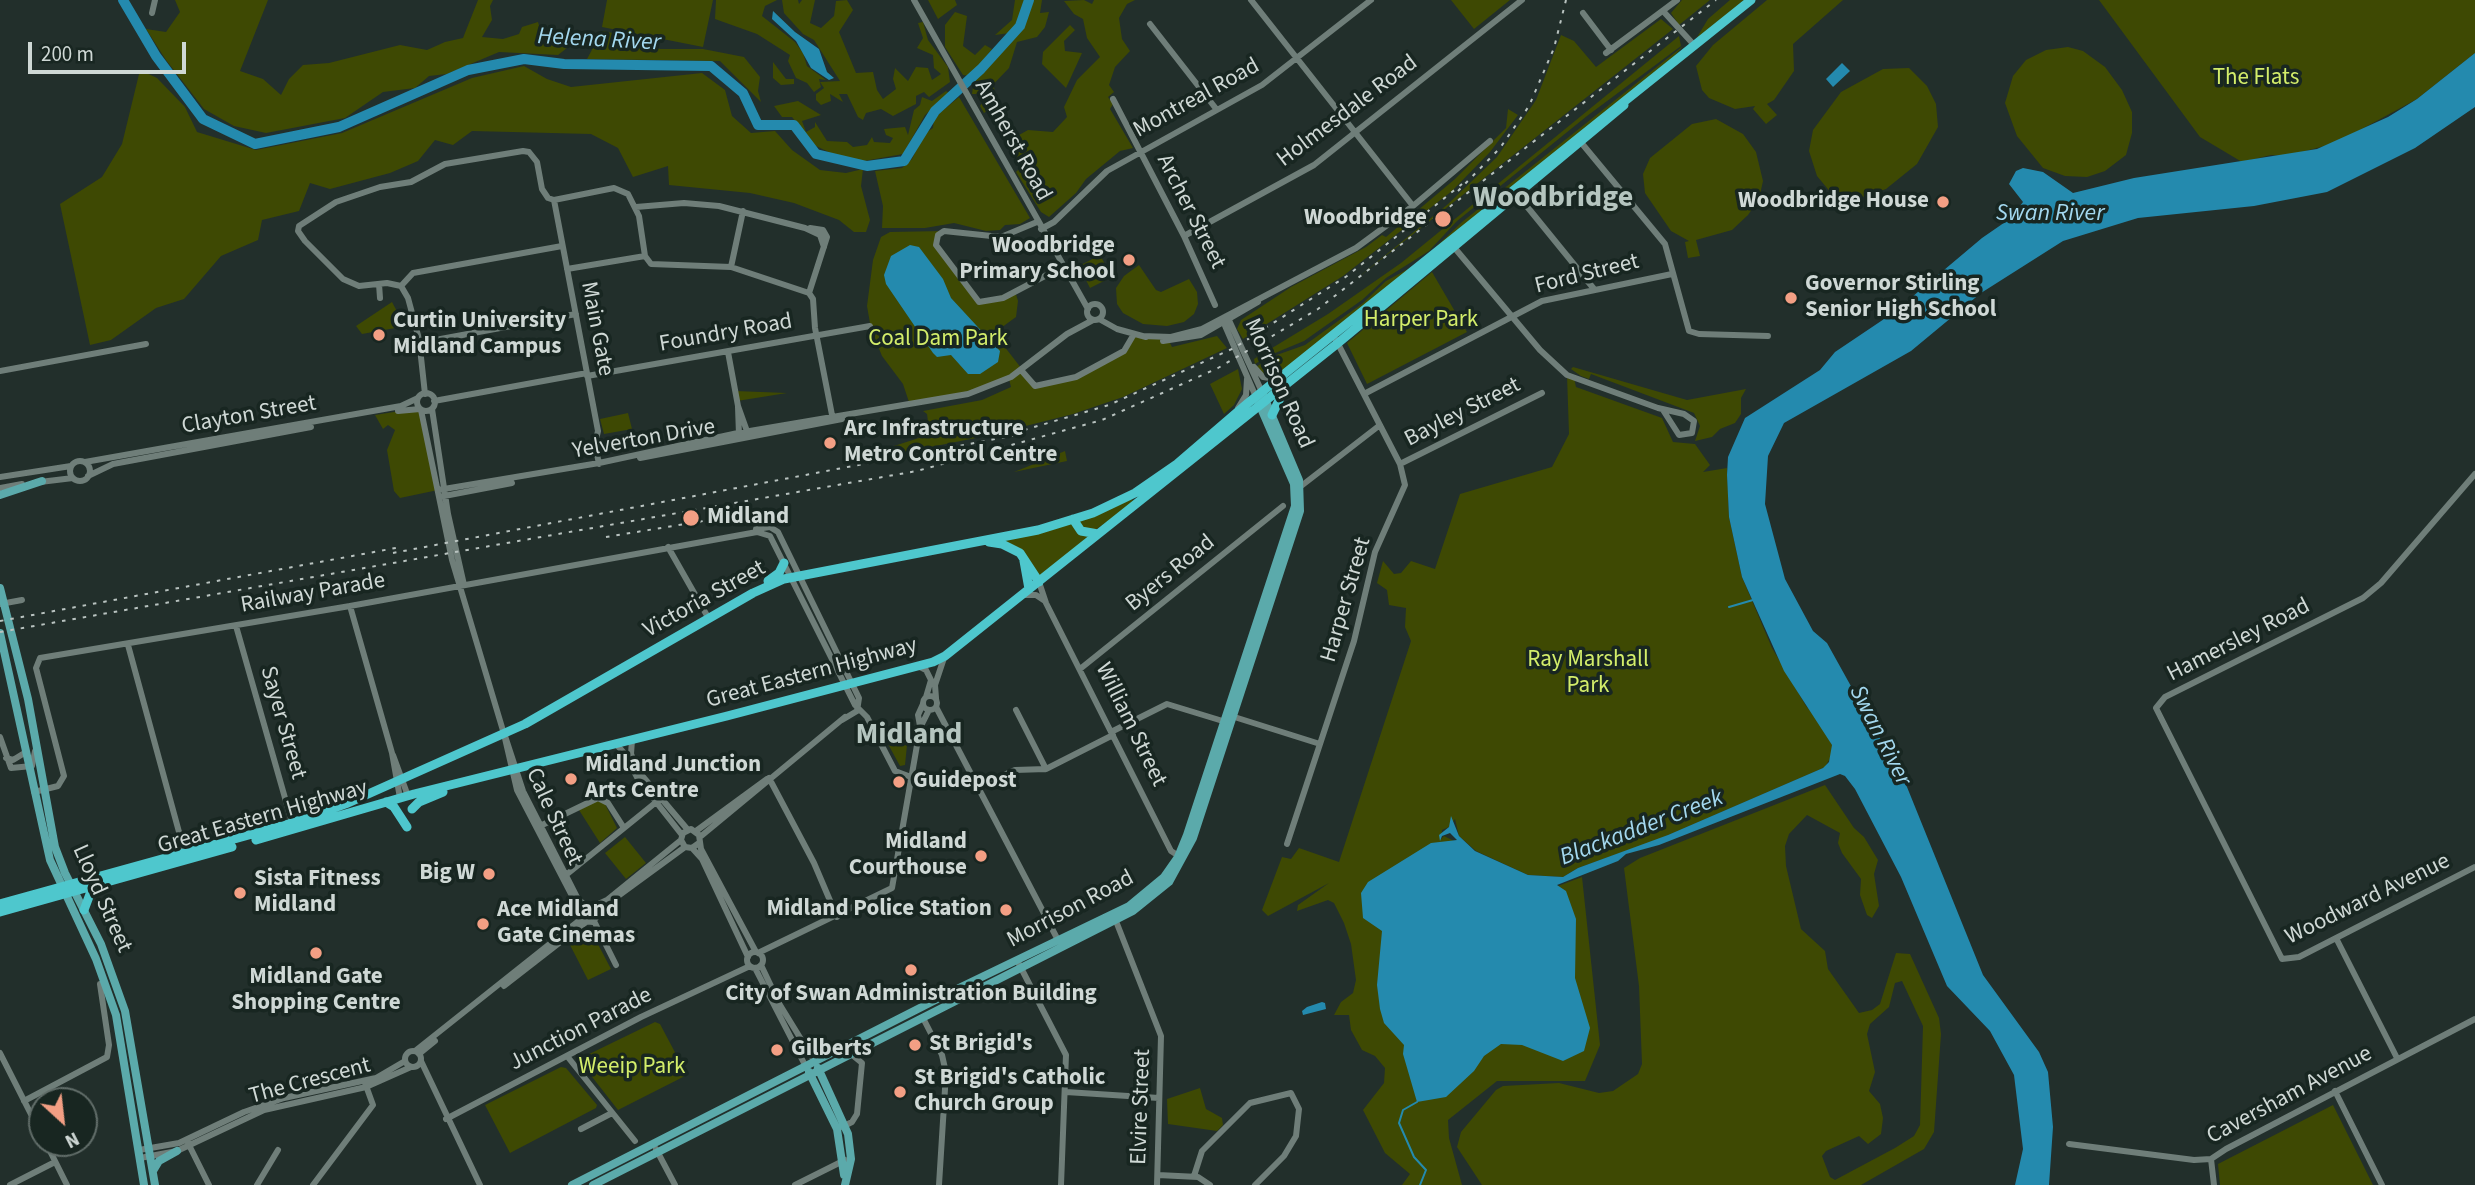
<!DOCTYPE html>
<html>
<head>
<meta charset="utf-8">
<style>
  body { margin:0 }
  #map { position:relative; width:2475px; height:1185px; overflow:hidden; background:#222f2b; font-family:"Source Sans 3",sans-serif }
  canvas { display:block }
  .north { position:absolute; left:28px; top:1087px; width:70px; height:70px; box-sizing:border-box; background:#182621; border:2px solid #616d69; border-radius:50%; rotate:153deg; font-size:19px; font-weight:700; line-height:28px; text-align:center; color:#cfd8d5 }
  .north::after { content:''; display:block; margin:auto; width:24px; height:32px; background:#f39f84; clip-path:polygon(50% 0,100% 100%,50% 72%,0 100%) }
  .scale { position:absolute; left:28px; top:42px; width:158px; height:32px; box-sizing:border-box; border:4px solid #cfd8d5; border-top:0; padding-left:9px; font-size:21px; line-height:24px; white-space:nowrap; color:#cfd8d5; -webkit-text-stroke:5px #182621; paint-order:stroke }
</style>
</head>
<body>
<div id="map">
<canvas width="2475" height="1185"></canvas>
<div class="north">N</div>
<div class="scale">200 m</div>
</div>
<script>
const g = document.querySelector('canvas').getContext('2d');
g.lineJoin = 'round';
function paint(path, color) {
  g.fillStyle = color;
  g.fill(path, 'evenodd');
}
function poly(rows) {
  const path = new Path2D();
  for (const r of rows) {
    if (r.length === 3) {
      path.moveTo(r[0] + r[2], r[1]);
      path.arc(r[0], r[1], r[2], 0, 2 * Math.PI);
      continue;
    }
    path.moveTo(r[0], r[1]);
    for (let i = 2; i < r.length; i += 2) path.lineTo(r[i], r[i + 1]);
  }
  return path;
}
function trace(path, color, width, dash) {
  g.strokeStyle = color;
  g.lineWidth = width;
  g.lineCap = dash ? 'butt' : 'round';
  g.setLineDash(dash || []);
  g.stroke(path);
}
function write(font, color, halo, rows, align = 'center') {
  g.font = font + ' "Source Sans 3",sans-serif';
  g.lineWidth = 7;
  g.setLineDash([]);
  g.textBaseline = 'middle';
  g.strokeStyle = halo;
  g.fillStyle = color;
  for (const [text, x, y, turn = 0] of rows) {
    g.save();
    g.translate(x, y);
    g.rotate((+turn || 0) * Math.PI / 180);
    g.textAlign = isNaN(turn) ? turn : align;
    if (halo) g.strokeText(text, 0, 0);
    g.fillText(text, 0, 0);
    g.restore();
  }
}
paint(poly([
  [175,0,268,0,240,71,263,79,281,95,289,79,303,65,329,63,400,45,427,50,445,42,463,38,478,0,493,0,490,6,492,20,482,37,503,39,519,34,522,27,538,22,540,29,564,38,567,48,558,55,499,52,447,74,429,76,415,88,383,92,345,118,266,133,234,126,204,109,166,60,146,29,166,32,180,12],
  [607,0,713,0,703,47,602,27],
  [716,0,777,0,765,6,762,16,795,42,803,53,807,66,826,80,819,79,821,87,814,92,807,83,796,78,788,61,790,55,757,34,715,19],
  [782,0,798,0,799,4,802,0,815,0,810,23,821,28,834,16,836,1,847,0,853,10,839,32,856,73,873,72,877,90,883,99,896,89,893,79,895,68,908,81,916,67,928,68,932,80,941,74,934,68,933,55,917,48,923,38,918,23,923,22,928,40,948,67,950,82,929,97,924,92,916,96,916,104,893,116,881,109,866,113,863,120,858,117,847,94,839,94,843,102,830,94,831,101,821,105,816,100,816,94,824,88,820,82,840,81,814,40,803,34,784,13],
  [928,0,955,0,957,5,938,19],
  [1015,0,1027,0,1020,20,1010,33,995,35,1012,20],
  [1033,0,1042,0,1040,13,1049,12,1045,27,1037,37,1017,42,1009,68,984,94,972,94,974,80,1026,21],
  [1084,0,1092,4,1094,0,1135,0,1127,4,1119,18,1122,39,1130,51,1115,67,1109,85,1114,92,1108,97,1113,104,1110,109,1133,148,1120,151,1086,179,1076,193,1049,217,1041,212,1016,172,1022,166,1015,160,1019,150,1019,135,1028,130,1053,132,1067,117,1064,107,1077,80,1100,57,1087,38,1083,19,1074,14,1064,1],
  [1451,0,1510,0,1474,29],
  [1682,0,1710,0,1679,25,1671,13],
  [1730,0,1744,0,1696,39,1708,19],
  [1767,0,1843,0,1793,44,1794,71,1774,100,1767,104,1777,115,1766,124,1753,109,1755,106,1735,109,1709,98,1702,90,1696,66,1713,45],
  [2099,0,2475,0,2475,53,2417,99,2336,143,2286,156,2271,155,2242,162,2200,137],
  [955,12,967,16,963,46,975,55,985,45,992,49,971,76,963,75,945,47,945,25],
  [1661,19,1673,29,1355,280,1448,204,1497,157,1536,100,1561,35,1574,41,1596,67],
  [1070,25,1075,30,1064,41,1065,51,1082,53,1066,88,1042,64,1043,52],
  [602,31,630,36,660,49,703,49,744,57,760,77,758,91,761,102,720,61,587,59],
  [1679,36,1681,46,1587,116,1457,221,1429,251,1386,278,1362,300,1304,341,1268,356,1255,364,1254,359,1328,314,1401,263],
  [1683,46,1666,66,1288,369,1274,377,1260,374,1256,367,1271,357,1305,345,1363,303,1386,281,1419,263,1462,222],
  [2068,47,2083,51,2105,67,2122,90,2132,112,2132,133,2126,155,2105,171,2087,177,2065,176,2043,168,2017,136,2005,103,2013,76,2026,60,2046,50],
  [773,62,786,79,794,79,794,84,781,85,773,78],
  [524,66,547,79,571,87,702,73,725,90,732,116,751,133,775,131,792,150,820,170,846,173,863,169,861,186,870,220,866,232,854,232,839,220,794,203,750,193,669,185,668,166,633,177,618,148,591,134,472,131,453,145,435,140,418,161,390,173,330,189,310,183,299,211,262,220,258,240,221,256,184,299,156,308,111,340,90,345,60,204,102,177,122,144,140,70,157,78,185,107,197,132,256,150,342,133,472,78],
  [1909,68,1927,86,1936,104,1938,127,1917,164,1886,189,1857,199,1832,194,1817,176,1809,151,1813,130,1841,92,1883,69],
  [994,87,996,100,1011,131,1008,135,1001,119,991,108,984,113,980,106],
  [946,91,949,93,925,115,903,154,864,161,841,158,814,145,792,117,782,117,774,106,798,101,821,115,802,121,806,132,815,127,815,122,827,141,847,142,853,147,867,145,872,137,874,142,890,143,893,138,886,135,884,129,905,127,908,135,914,110,920,105,922,97,932,101],
  [959,97,1030,218,1020,224,1005,225,1000,230,986,231,954,223,925,228,882,228,883,206,875,171,902,168,912,159,924,134,933,128,934,118],
  [1508,109,1518,115,1490,152,1452,191,1343,276,1243,339,1237,329,1241,320,1291,287,1366,247,1382,235,1386,237,1455,179,1506,128],
  [1716,119,1743,134,1756,152,1763,181,1759,199,1748,215,1732,230,1696,240,1700,256,1688,258,1685,242,1689,241,1671,231,1645,193,1643,174,1650,158,1692,124],
  [944,231,936,242,980,302,1015,291,1018,301,1016,317,994,333,1035,386,1076,377,1124,351,1134,334,1169,341,1172,347,1217,336,1227,348,1123,397,1073,414,986,436,895,454,894,446,922,437,929,429,927,414,923,411,982,400,1011,387,1009,379,993,386,910,405,903,384,882,356,871,329,867,306,873,260,881,237,890,232],
  [1100,255,1112,277,1090,288,1085,278,1087,276,1084,277,1079,266],
  [1139,265,1156,290,1161,292,1189,279,1197,292,1198,304,1194,314,1184,322,1167,326,1143,324,1123,313,1117,304,1116,288,1124,276],
  [1432,272,1467,332,1367,384,1347,343],
  [392,302,401,319,401,327,362,334,356,326],
  [1573,367,1687,400,1746,389,1741,398,1741,414,1735,423,1720,429,1712,437,1695,441,1700,426,1694,413,1591,374,1589,379,1581,376,1571,369],
  [1238,369,1242,389,1234,405,1224,414,1210,384],
  [1567,375,1574,378,1576,387,1662,418,1673,442,1695,444,1710,465,1703,472,1727,468,1729,517,1742,577,1772,648,1806,706,1820,722,1832,745,1832,755,1825,767,1814,772,1657,840,1578,868,1563,877,1528,875,1476,851,1459,836,1455,819,1449,827,1442,830,1441,839,1444,836,1550,889,1582,877,1600,1045,1585,1081,1497,1081,1448,1120,1449,1138,1462,1185,1402,1185,1410,1174,1385,1153,1363,1110,1384,1083,1385,1068,1375,1056,1362,1050,1351,1030,1349,1015,1334,1015,1341,1002,1353,993,1356,980,1351,944,1344,923,1334,903,1328,900,1297,911,1298,905,1329,883,1268,916,1262,910,1282,857,1291,859,1299,848,1339,862,1411,641,1405,627,1406,608,1389,605,1387,590,1377,583,1383,561,1394,574,1401,573,1411,561,1435,569,1460,494,1552,467,1569,434],
  [735,391,787,393,737,401],
  [413,409,420,409,438,490,400,498,394,491,387,450,395,430,388,425,383,429,375,415],
  [628,413,632,429,604,434,600,419],
  [1065,451,1067,461,1014,472,1034,464],
  [1132,499,1134,503,1095,530,1087,531,1077,521],
  [1073,523,1090,535,1039,580,1035,570,1000,542],
  [908,735,905,765,900,766,888,744],
  [1825,785,1854,828,1864,837,1878,860,1874,874,1879,906,1872,918,1867,915,1860,895,1861,879,1842,853,1838,843,1840,833,1807,815,1789,834,1785,846,1786,866,1801,929,1825,951,1828,969,1859,1013,1872,1010,1880,1004,1896,953,1910,954,1939,1018,1941,1034,1934,1132,1924,1149,1861,1185,1482,1185,1457,1147,1461,1132,1496,1090,1503,1086,1559,1083,1599,1093,1613,1091,1638,1074,1642,1064,1639,986,1624,868,1640,858],
  [1902,981,1923,1026,1920,1125,1914,1136,1895,1148,1835,1180,1830,1177,1822,1156,1826,1151,1859,1136,1868,1144,1881,1134,1883,1118,1880,1104,1869,1091,1875,1072,1867,1034,1870,1024,1889,1007,1895,983],
  [597,801,605,804,617,828,600,843,579,810],
  [625,837,646,863,626,879,605,853],
  [588,931,591,931,611,969,588,980,570,945],
  [655,1022,660,1024,687,1075,618,1110,582,1064,581,1058],
  [561,1067,566,1068,597,1105,596,1108,510,1153,485,1105],
  [1200,1088,1206,1109,1222,1118,1223,1125,1217,1131,1168,1124,1167,1099],
  [2333,1105,2373,1185,2220,1185,2218,1164]
]), '#3e4903');
paint(poly([
  [773,11,795,32,819,49,827,72,834,78,829,80,811,68,796,41,772,19],
  [2475,53,2475,107,2415,148,2327,192,2254,206,2138,218,2063,241,1981,293,1911,351,1784,423,1768,456,1765,504,1785,579,1813,631,1827,643,1907,787,1983,975,2039,1052,2048,1072,2053,1127,2049,1185,2015,1185,2023,1149,2014,1075,1990,1031,1947,986,1901,877,1855,789,1845,776,1840,774,1659,845,1626,854,1618,861,1557,885,1566,891,1576,919,1575,978,1590,1028,1584,1051,1563,1061,1522,1045,1501,1044,1484,1056,1474,1071,1446,1097,1417,1102,1403,1054,1404,1045,1384,1023,1380,1009,1377,985,1382,931,1363,918,1361,893,1368,882,1431,843,1457,840,1450,833,1442,836,1440,841,1439,835,1449,827,1451,816,1459,836,1475,851,1528,875,1563,877,1578,868,1668,835,1823,768,1829,762,1832,745,1784,671,1742,577,1729,517,1727,475,1728,457,1745,418,1820,370,1835,352,1893,313,1982,238,2011,218,2023,202,2009,184,2016,171,2023,168,2043,172,2073,193,2134,178,2317,149,2388,117,2417,99],
  [1842,63,1850,71,1833,87,1826,79],
  [910,245,919,247,943,279,951,298,1000,351,998,362,980,374,968,374,951,355,937,357,933,353,886,284,884,275,891,256],
  [1322,1002,1325,1003,1326,1009,1303,1015,1302,1011,1307,1007]
]), '#248aae');
trace(poly([
  [1729,607,1753,600],
  [1417,1102,1403,1110,1399,1123,1414,1157,1426,1170,1420,1185]
]), '#248aae', 2);
trace(poly([
  [123,0,156,56,203,119,255,144,339,127,468,70,524,59,564,64,711,66,743,93,758,125,794,125,816,154,867,166,904,161,935,111,981,69,1020,26,1029,0]
]), '#248aae', 10);
trace(poly([
  [914,0,1088,309],
  [1251,0,1413,206],
  [1663,11,1695,46],
  [152,13,155,0],
  [1583,13,1611,50],
  [1150,24,1217,110],
  [1606,53,1677,0],
  [1113,99,1184,236,1215,305],
  [1579,140,1665,244,1689,331,1699,334,1768,336],
  [1516,193,1594,289],
  [554,200,598,431,595,444,599,464],
  [636,207,684,203,719,206,805,228,820,235,824,247],
  [1037,222,1001,237,944,231,938,235,936,245,979,302,1003,298,1062,267],
  [1041,229,1054,222,1107,171,1262,85,1371,0],
  [1184,236,1314,165,1522,0],
  [1453,246,1540,350,1567,375,1658,408,1684,414,1694,421,1692,433,1679,435,1663,410],
  [731,267,743,211],
  [567,269,645,256],
  [379,284,380,298],
  [401,286,387,283,359,286,343,279,305,241,298,231,299,226,336,202,380,187,411,182,445,164,523,151,529,152,537,162,542,189,548,198,554,200,614,188,628,194,639,216,645,256,651,264,731,267,809,293],
  [401,286,413,273,562,246],
  [401,286,408,298,419,339,425,394],
  [809,293,813,299,815,328,833,420],
  [809,293,827,237,823,230,810,228],
  [1095,312,8],
  [1228,318,1262,392],
  [1099,319,1117,329,1146,337],
  [1223,321,1256,397],
  [1142,336,1171,337,1202,329,1356,248,1413,206,1490,141],
  [1163,341,1201,335,1258,302],
  [419,343,576,314],
  [728,352,738,406,748,434],
  [1254,367,1263,377,1277,379],
  [1021,370,1035,386,1076,377,1124,351,1134,334],
  [0,371,146,344],
  [587,376,870,326],
  [426,402,9],
  [1364,394,1542,301,1672,274],
  [434,401,587,373],
  [738,407,739,435],
  [1238,408,1246,395,1247,379],
  [432,409,448,514,464,585],
  [421,410,452,560,504,734,517,790,580,911],
  [398,411,420,409],
  [640,458,842,419],
  [80,471,10],
  [85,462,401,406,418,398],
  [1400,464,1542,393],
  [2475,474,2381,583,2363,598,2165,697,2156,708,2282,959,2299,957,2475,867],
  [88,476,113,464,311,427],
  [0,477,71,466],
  [40,482,73,478],
  [0,488,22,484],
  [438,490,599,463,738,433,968,394,1011,377,1067,334,1093,320],
  [1296,490,1380,425],
  [439,497,512,483],
  [756,529,770,527,778,532,859,698,857,711,842,720],
  [668,547,709,619],
  [1039,582,1046,603,1171,851,1182,858],
  [1023,595,1036,595,1045,601],
  [0,604,22,600],
  [350,606,392,753,400,798],
  [236,626,293,826],
  [128,645,185,854],
  [918,666,926,670,931,680,926,697],
  [1080,669,1283,506],
  [930,703,7],
  [936,698,935,685,944,658],
  [936,707,1059,942],
  [1016,710,1046,769],
  [1228,715,1320,744],
  [920,726,918,715,923,704],
  [1111,732,1167,704,1226,722],
  [505,736,523,791,578,899,586,906],
  [0,737,11,768,32,766,35,751],
  [632,740,631,754,639,772,688,830],
  [616,744,625,754,638,779,682,835],
  [393,755,408,796],
  [6,758,13,760,26,752],
  [769,778,814,863,837,917],
  [980,786,1015,770,1046,769,1113,735],
  [34,792,58,786,64,776,36,668,40,658,350,606,757,532,770,536,855,705,867,717,895,771,911,777],
  [538,827,598,798,608,803,624,828],
  [696,831,767,779],
  [700,837,845,717],
  [699,843,692,848,685,847,681,840,683,833,691,829,699,835,701,849,756,952],
  [1287,844,1354,641,1375,552,1405,485,1400,464,1336,340],
  [692,848,702,859,748,957],
  [566,875,660,799],
  [585,906,592,907,597,913],
  [592,907,607,900,681,840],
  [1114,916,1161,1036,1157,1185],
  [582,921,593,922,603,907,685,847],
  [594,921,616,965],
  [2336,938,2397,1058],
  [755,960,8],
  [758,953,892,888,920,728,929,710],
  [1019,964,1066,1055,1061,1185],
  [761,965,780,1005,815,1062],
  [755,968,806,1067],
  [504,986,585,923],
  [923,1018,942,1055,946,1073,939,1185],
  [413,1059,8],
  [415,1051,581,919],
  [0,1053,42,1136],
  [419,1054,435,1041],
  [567,1056,635,1141],
  [421,1061,480,1185],
  [2335,1091,2382,1185],
  [1066,1092,1159,1098],
  [24,1101,107,1057,109,1045,100,984],
  [446,1119,641,1017,750,966],
  [842,1127,852,1122,857,1114,862,1063,851,1054],
  [581,1129,612,1113],
  [46,1143,67,1185],
  [188,1143,209,1185],
  [2069,1144,2194,1160,2211,1159,2226,1149,2475,1019],
  [656,1149,675,1185],
  [139,1150,179,1143,244,1112,284,1098,376,1078,405,1061],
  [140,1158,177,1151,264,1110,366,1087,411,1067],
  [2211,1159,2214,1185],
  [1158,1175,1198,1177,1210,1185],
  [1194,1176,1202,1151,1250,1103,1291,1093,1299,1109,1296,1136,1284,1156,1255,1185],
  [10,1185,55,1162],
  [257,1185,278,1150],
  [313,1185,373,1105,365,1083],
  [795,1185,845,1160]
]), '#6f7e79', 6);
trace(poly([
  [0,495,42,481],
  [0,588,28,699,55,847,65,873,101,944,125,1011,155,1185],
  [0,633,50,860,96,959,116,1015,144,1185],
  [818,1068,848,1134,851,1159,845,1185],
  [809,1072,837,1129,844,1175],
  [153,1171,159,1161,177,1151],
  [572,1185,961,987,1129,906,1164,877,1178,857,1187,835,1295,506,1294,484,1256,397],
  [593,1185,1133,911,1169,882,1193,838,1300,511,1299,480,1262,392]
]), '#5baaab', 8);
trace(poly([
  [1272,415,1283,392],
  [1073,519,1081,531,1098,534],
  [989,542,1002,544,1020,553,1039,582],
  [1024,561,1029,589],
  [768,581,779,573,784,563],
  [386,802,394,807,407,827],
  [412,809,419,802,443,792],
  [256,840,414,794,727,716,933,662,945,656,1338,343,1624,105],
  [0,904,292,823,348,803,525,724,753,593,784,579,1038,530,1093,513,1135,493,1177,464,1248,403,1751,0],
  [84,910,90,894,99,886],
  [0,912,232,847]
]), '#4ec7cd', 9);
trace(poly([
  [1458,191,1500,148,1529,106,1554,48,1566,0],
  [1014,433,1109,405,1234,348,1347,276,1462,184],
  [606,537,734,516],
  [393,553,1022,434],
  [0,621,401,547],
  [0,632,917,471,1102,420,1218,368,1318,309,1716,0]
]), '#b9c3c0', 2, [3.5, 7]);
for (const [x, y, r, color] of [
  [1943,202,7,"#f39f84"],
  [1443,219,9,"#f39f84"],
  [1129,260,7,"#f39f84"],
  [1791,298,7,"#f39f84"],
  [379,335,7,"#f39f84"],
  [830,443,7,"#f39f84"],
  [691,518,9,"#f39f84"],
  [571,779,7,"#f39f84"],
  [899,782,7,"#f39f84"],
  [981,856,7,"#f39f84"],
  [489,874,7,"#f39f84"],
  [240,893,7,"#f39f84"],
  [1006,910,7,"#f39f84"],
  [483,924,7,"#f39f84"],
  [316,953,7,"#f39f84"],
  [911,970,7,"#f39f84"],
  [915,1045,7,"#f39f84"],
  [777,1050,7,"#f39f84"],
  [900,1092,7,"#f39f84"]
]) {
  const dot = new Path2D();
  dot.arc(x, y, r, 0, 2 * Math.PI);
  g.fillStyle = color;
  g.fill(dot);
  trace(dot, '#182621', 2.5);
}
write('23px', '#d3ed6a', '#182621', [
  ["The Flats",2256,79],
  ["Harper Park",1421,321],
  ["Coal Dam Park",938,340],
  ["Ray Marshall",1588,661],
  ["Park",1588,687],
  ["Weeip Park",632,1068]
]);
write('23px', '#cfd8d5', '#182621', [
  ["Montreal Road",1197,99,-29],
  ["Holmesdale Road",1348,112,-37],
  ["Amherst Road",1012,141,61],
  ["Archer Street",1190,212,63],
  ["Ford Street",1587,275,-14],
  ["Main Gate",596,329,79],
  ["Foundry Road",726,334,-10],
  ["Morrison Road",1278,384,66],
  ["Bayley Street",1463,413,-27],
  ["Clayton Street",249,416,-10],
  ["Yelverton Drive",644,440,-10],
  ["Byers Road",1171,574,-39],
  ["Railway Parade",313,594,-10],
  ["Victoria Street",705,600,-29],
  ["Harper Street",1347,600,-74],
  ["Hamersley Road",2239,641,-27],
  ["Great Eastern Highway",812,674,-15],
  ["Sayer Street",282,723,74],
  ["William Street",1130,725,64],
  ["Cale Street",553,817,65],
  ["Great Eastern Highway",263,818,-16],
  ["Lloyd Street",101,899,66],
  ["Woodward Avenue",2368,900,-26],
  ["Morrison Road",1071,910,-28],
  ["Junction Parade",581,1030,-27],
  ["The Crescent",310,1082,-15],
  ["Caversham Avenue",2290,1096,-28],
  ["Elvire Street",1142,1107,-88]
]);
write('bold 23px', '#cfd8d5', '#182621', [
  ["Woodbridge House",1929,202,"right"],
  ["Woodbridge",1427,219,"right"],
  ["Woodbridge",1115,247,"right"],
  ["Primary School",1115,273,"right"],
  ["Governor Stirling",1805,285],
  ["Senior High School",1805,311],
  ["Curtin University",393,322],
  ["Midland Campus",393,348],
  ["Arc Infrastructure",844,430],
  ["Metro Control Centre",844,456],
  ["Midland",707,518],
  ["Midland Junction",585,766],
  ["Arts Centre",585,792],
  ["Guidepost",913,782],
  ["Midland",967,843,"right"],
  ["Courthouse",967,869,"right"],
  ["Big W",475,874,"right"],
  ["Sista Fitness",254,880],
  ["Midland",254,906],
  ["Midland Police Station",992,910,"right"],
  ["Ace Midland",497,911],
  ["Gate Cinemas",497,937],
  ["Midland Gate",316,978,"center"],
  ["Shopping Centre",316,1004,"center"],
  ["City of Swan Administration Building",911,995,"center"],
  ["St Brigid's",929,1045],
  ["Gilberts",791,1050],
  ["St Brigid's Catholic",914,1079],
  ["Church Group",914,1105]
], 'left');
write('italic 24px', '#a3d8ef', '#182621', [
  ["Helena River",599,41,3],
  ["Swan River",2050,215],
  ["Swan River",1879,736,63],
  ["Blackadder Creek",1642,829,-21]
]);
write('bold 30px', '#b5c5bf', '#182621', [
  ["Woodbridge",1553,199],
  ["Midland",909,736]
]);
</script>
</body>
</html>
